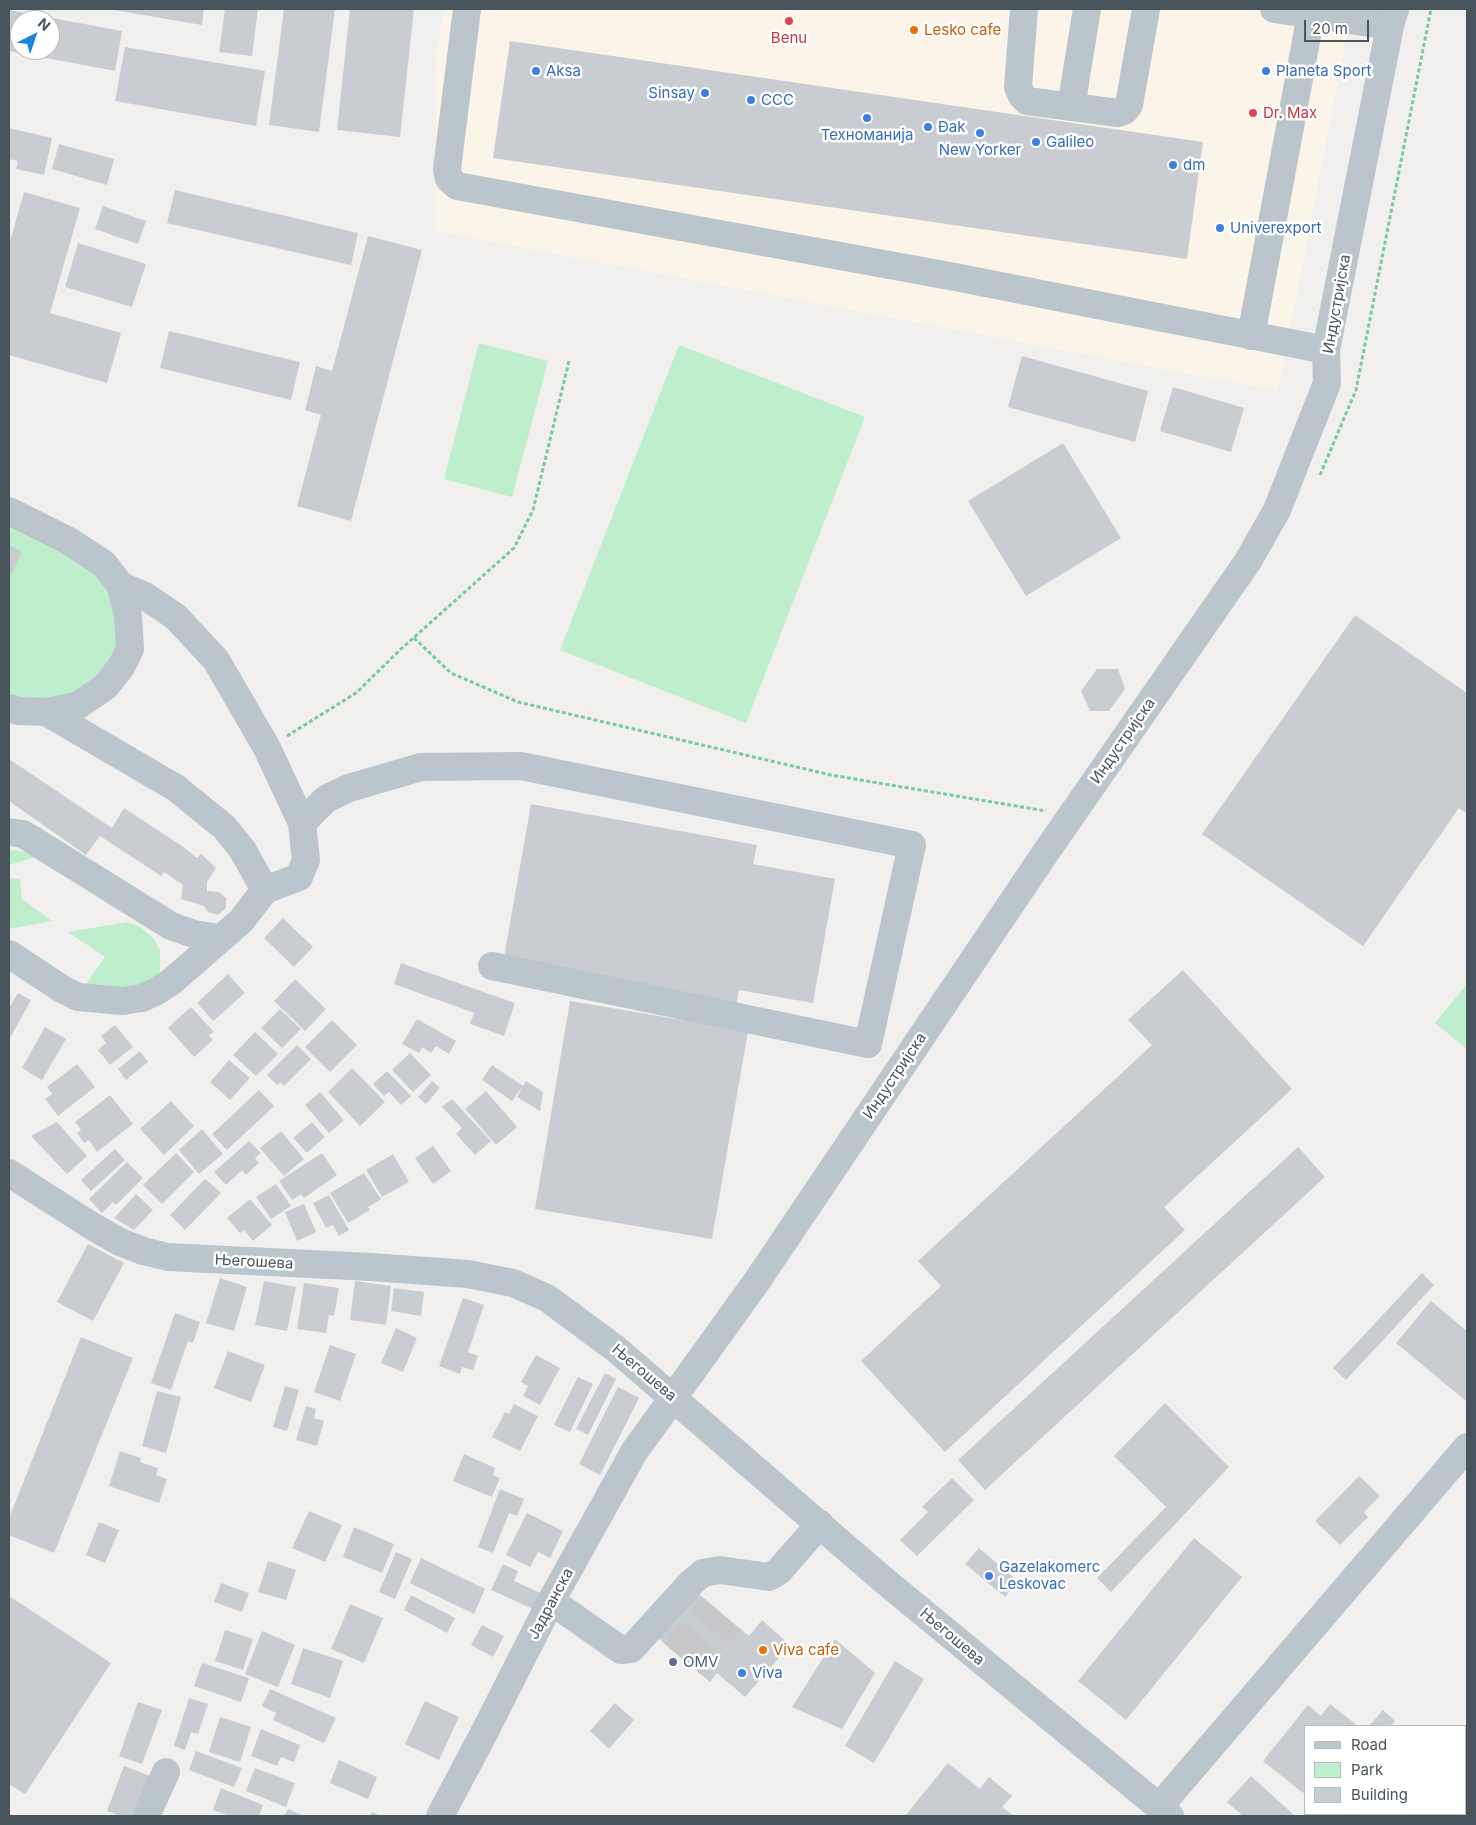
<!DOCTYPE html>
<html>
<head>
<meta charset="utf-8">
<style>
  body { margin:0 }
  #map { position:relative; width:1476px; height:1825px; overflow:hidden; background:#f2efef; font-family:Inter,sans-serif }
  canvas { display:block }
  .frame { position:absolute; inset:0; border:10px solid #48545c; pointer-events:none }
  .legend { position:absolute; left:1304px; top:1725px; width:162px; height:90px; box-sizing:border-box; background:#fff; border:1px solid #b6bbbe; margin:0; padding:6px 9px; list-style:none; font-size:15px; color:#48545c }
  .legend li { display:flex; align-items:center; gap:10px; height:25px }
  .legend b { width:25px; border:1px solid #b6bbbe }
  .north { position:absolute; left:10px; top:10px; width:50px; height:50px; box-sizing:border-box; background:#fff; border:1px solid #b6bbbe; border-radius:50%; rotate:41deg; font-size:14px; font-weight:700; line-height:20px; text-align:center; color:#48545c }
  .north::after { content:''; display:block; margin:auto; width:18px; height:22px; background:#1e83dd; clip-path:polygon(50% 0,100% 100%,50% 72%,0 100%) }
  .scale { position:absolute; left:1304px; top:20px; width:65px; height:22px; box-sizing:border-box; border:2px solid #48545c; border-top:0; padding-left:6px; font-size:15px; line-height:18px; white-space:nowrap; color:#48545c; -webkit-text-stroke:4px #fff; paint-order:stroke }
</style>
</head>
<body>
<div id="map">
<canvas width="1476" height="1825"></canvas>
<div class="frame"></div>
<ul class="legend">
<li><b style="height:6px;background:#bbc5cc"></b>Road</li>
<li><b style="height:14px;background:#bfeecd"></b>Park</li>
<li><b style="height:14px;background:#c9cdd2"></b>Building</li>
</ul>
<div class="north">N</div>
<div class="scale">20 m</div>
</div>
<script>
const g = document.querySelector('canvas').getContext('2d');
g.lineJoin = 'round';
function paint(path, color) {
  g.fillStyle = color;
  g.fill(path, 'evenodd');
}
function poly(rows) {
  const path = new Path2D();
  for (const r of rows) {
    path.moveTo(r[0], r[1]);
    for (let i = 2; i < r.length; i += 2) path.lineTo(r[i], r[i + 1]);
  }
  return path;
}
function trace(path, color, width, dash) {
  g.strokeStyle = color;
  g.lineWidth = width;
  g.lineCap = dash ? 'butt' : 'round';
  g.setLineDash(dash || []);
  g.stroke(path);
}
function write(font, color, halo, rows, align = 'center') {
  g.font = font + ' Inter,sans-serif';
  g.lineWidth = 5;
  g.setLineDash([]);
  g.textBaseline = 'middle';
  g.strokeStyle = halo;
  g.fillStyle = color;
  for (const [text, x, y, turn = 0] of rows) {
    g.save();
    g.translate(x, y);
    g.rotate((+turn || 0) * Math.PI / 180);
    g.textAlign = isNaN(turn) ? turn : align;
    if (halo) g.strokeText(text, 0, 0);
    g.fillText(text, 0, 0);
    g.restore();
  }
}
paint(poly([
  [444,9,1352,9,1278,391,435,231,436,55]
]), '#fbf4e9');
paint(poly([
  [479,343,548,361,512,497,444,479],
  [679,345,865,417,746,723,560,650],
  [9,511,69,541,128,616,105,687,9,708],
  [9,850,22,851,36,857,9,865],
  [9,878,20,879,22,899,52,921,9,929],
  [127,922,140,927,154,939,160,951,160,970,156,979,138,991,85,986,105,957,68,932],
  [1467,984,1467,1049,1435,1023]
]), '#bfeecd');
paint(poly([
  [108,9,204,9,202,25],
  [225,9,258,9,252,56,219,52],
  [284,9,335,9,319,132,269,125],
  [350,9,414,9,400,137,337,130],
  [9,10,122,31,115,71,9,51],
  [20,20,50,20,50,50,20,50],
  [510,41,1203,142,1187,259,493,158],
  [125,47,265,71,256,126,115,101],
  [9,128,52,138,44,175,16,169,18,161,9,159],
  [59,144,114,159,107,185,52,169],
  [175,190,358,233,351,265,167,223],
  [24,192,80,208,50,313,121,333,107,383,9,355,9,245],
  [103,206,146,221,138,244,95,229],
  [368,236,422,250,351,521,297,506,321,415,305,410,316,366,332,371],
  [78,243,146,264,132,307,65,287],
  [169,331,300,362,291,400,160,368],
  [1022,356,1148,391,1135,442,1008,407],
  [1173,387,1244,408,1231,452,1160,431],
  [1063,443,1121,538,1026,596,968,501],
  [9,545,22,552,11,575,9,574],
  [1355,615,1467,693,1467,814,1459,808,1363,946,1202,834],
  [1097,669,1118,669,1125,689,1109,711,1090,711,1081,691],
  [9,759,112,828,124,808,182,846,197,858,201,854,216,868,207,882,207,891,219,892,226,898,226,908,218,915,208,912,204,906,181,899,183,885,164,872,161,876,100,836,86,855,9,801],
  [531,804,757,845,753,864,835,879,813,1003,739,990,736,1005,503,963],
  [283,918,313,947,294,967,264,938],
  [401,963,515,1003,504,1036,470,1024,474,1013,394,984],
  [1183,970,1292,1089,1164,1207,1185,1230,945,1452,861,1361,941,1286,918,1261,1152,1045,1128,1020],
  [228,974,245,993,213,1021,197,1003],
  [295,979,326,1009,305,1031,274,1001],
  [18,993,31,1000,9,1040,9,1008],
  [570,1001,748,1031,712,1239,535,1209],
  [191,1007,214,1032,209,1035,213,1040,194,1057,168,1028],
  [280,1009,301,1029,282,1048,261,1028],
  [417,1019,456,1041,449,1054,436,1046,431,1053,422,1047,419,1053,402,1044],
  [332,1020,357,1045,330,1072,305,1047],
  [115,1025,133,1047,110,1065,98,1050,106,1043,101,1036],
  [45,1027,66,1039,42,1080,22,1068],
  [255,1032,278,1054,256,1076,233,1055],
  [297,1045,311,1059,284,1086,280,1082,277,1085,267,1075],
  [140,1051,148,1062,126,1080,118,1069],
  [410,1053,431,1075,413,1092,392,1070],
  [229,1060,250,1078,230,1100,210,1082],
  [77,1064,95,1087,58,1116,45,1099,52,1094,47,1087],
  [492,1065,523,1086,512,1101,482,1080],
  [352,1068,385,1102,360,1126,328,1092],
  [387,1071,411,1096,401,1105,389,1092,384,1096,373,1084],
  [432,1081,440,1088,426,1104,418,1097],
  [526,1081,543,1092,540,1111,517,1097],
  [259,1090,274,1106,227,1150,212,1134],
  [486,1091,517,1127,496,1145,465,1109],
  [320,1092,344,1120,329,1133,305,1105],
  [110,1095,133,1124,97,1152,89,1140,84,1143,77,1133,81,1130,75,1122],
  [452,1099,491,1141,475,1155,456,1134,462,1128,442,1107],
  [171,1101,194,1126,164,1155,140,1129],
  [57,1122,87,1156,67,1174,31,1136],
  [312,1122,325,1137,307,1153,293,1138],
  [202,1129,223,1154,199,1174,179,1150],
  [281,1131,304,1159,284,1176,260,1148],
  [249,1141,261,1153,255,1158,259,1163,246,1175,242,1170,226,1185,214,1172],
  [433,1146,451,1171,433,1184,415,1158],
  [1298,1147,1325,1177,985,1490,958,1460],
  [115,1149,125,1160,91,1191,81,1180],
  [176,1153,194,1172,162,1204,143,1185],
  [322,1153,337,1175,304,1198,301,1194,292,1200,279,1181],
  [393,1154,409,1182,382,1197,366,1170],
  [127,1162,143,1178,116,1205,113,1202,102,1213,89,1199],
  [364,1173,381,1199,368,1207,370,1210,348,1223,330,1193],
  [205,1179,221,1193,185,1230,170,1215],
  [276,1184,291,1206,271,1219,256,1197],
  [136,1194,153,1210,134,1230,114,1218],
  [329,1195,349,1230,339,1236,333,1225,326,1228,313,1203],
  [250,1199,272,1225,253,1241,244,1230,240,1233,227,1218],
  [304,1204,316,1232,297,1241,285,1212],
  [88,1244,124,1263,93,1321,57,1302],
  [1422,1273,1434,1285,1346,1380,1333,1368],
  [220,1278,247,1287,234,1331,206,1323],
  [264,1281,296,1287,287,1331,255,1325],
  [355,1281,391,1286,386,1325,350,1320],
  [304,1283,339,1288,334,1316,329,1315,326,1333,297,1329],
  [394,1288,424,1292,421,1316,391,1311],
  [463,1298,484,1305,468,1352,478,1356,473,1370,462,1367,460,1374,439,1366],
  [1431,1301,1467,1331,1467,1402,1396,1343],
  [175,1313,200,1322,193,1343,188,1341,171,1390,151,1383],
  [396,1328,417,1338,403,1372,381,1363],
  [81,1337,133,1358,54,1553,9,1535,9,1518],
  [330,1345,356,1354,340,1401,314,1392],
  [228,1351,265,1365,251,1402,214,1388],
  [536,1355,560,1368,540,1405,523,1396,528,1386,521,1382],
  [605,1373,616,1379,588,1435,576,1429],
  [578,1377,593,1384,570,1432,554,1425],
  [285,1386,299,1390,287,1431,273,1427],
  [618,1387,639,1398,600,1475,579,1464],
  [157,1391,181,1397,166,1453,142,1446],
  [1165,1403,1229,1467,1111,1592,1097,1578,1166,1507,1114,1456],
  [514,1404,538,1416,520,1451,492,1437,505,1412,509,1414],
  [306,1406,316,1409,314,1418,324,1421,317,1446,296,1440],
  [120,1451,141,1458,140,1462,158,1468,156,1475,167,1479,159,1503,109,1486],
  [464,1454,495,1468,493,1475,500,1478,492,1497,453,1481],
  [1359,1476,1380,1496,1364,1512,1368,1517,1340,1545,1315,1521],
  [952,1478,974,1500,917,1556,900,1540,928,1512,922,1507],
  [500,1489,524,1499,517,1516,509,1513,493,1553,478,1547],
  [309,1511,342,1525,325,1562,292,1548],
  [527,1513,563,1531,550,1558,538,1552,530,1567,506,1555],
  [99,1522,119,1530,105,1563,86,1555],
  [354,1527,394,1544,382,1573,343,1557],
  [1194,1538,1242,1577,1126,1720,1078,1681],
  [979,1548,1018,1581,1005,1597,965,1564],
  [396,1552,412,1559,395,1599,379,1592],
  [421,1558,485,1589,474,1614,410,1583],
  [268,1561,296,1570,286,1600,258,1592],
  [503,1564,518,1571,514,1581,540,1593,533,1609,491,1590],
  [221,1583,249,1593,242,1612,214,1602],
  [695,1591,749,1636,762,1620,790,1645,745,1697,717,1673,710,1682,656,1636],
  [411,1595,455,1618,447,1633,404,1610],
  [9,1596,111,1663,25,1794,9,1784],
  [350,1604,383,1618,364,1663,331,1649],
  [482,1625,504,1636,493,1657,471,1645],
  [225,1630,253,1639,243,1670,215,1661],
  [262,1631,295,1645,278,1687,245,1674],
  [835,1639,875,1673,842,1729,792,1707],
  [303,1648,343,1661,330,1698,291,1684],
  [895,1661,924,1679,874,1763,845,1746],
  [202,1663,249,1678,241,1702,194,1686],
  [270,1689,336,1718,324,1743,273,1720,276,1713,262,1706],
  [189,1698,208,1704,198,1734,191,1732,185,1750,174,1746],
  [425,1701,459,1717,439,1760,405,1744],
  [138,1702,162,1710,142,1764,119,1756],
  [615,1703,634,1720,609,1749,590,1731],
  [1330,1704,1358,1726,1305,1726,1305,1791,1303,1793,1263,1761,1308,1705,1321,1716],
  [1383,1710,1395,1721,1391,1726,1369,1726],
  [220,1717,251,1727,240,1762,209,1752],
  [261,1729,300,1745,294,1762,281,1757,277,1766,251,1756],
  [196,1751,242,1768,234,1787,189,1770],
  [339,1760,377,1777,368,1799,330,1783],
  [948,1763,980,1789,989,1777,1012,1796,1002,1807,1014,1816,905,1816],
  [124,1766,153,1777,138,1816,120,1816,107,1811],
  [255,1768,295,1783,286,1807,246,1791],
  [1251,1776,1295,1816,1243,1816,1227,1802],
  [221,1788,263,1805,259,1816,230,1816,213,1810],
  [288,1809,304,1816,284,1816],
  [372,1812,381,1816,370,1816],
  [1337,1814,1364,1814,1362,1816,1340,1816]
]), '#c9cdd2');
trace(poly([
  [674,1652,713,1606],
  [691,1666,730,1621]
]), '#c8c8ca', 28, [28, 14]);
trace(poly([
  [1320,475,1356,390,1431,9],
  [414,638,451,673,518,702,831,775,1046,811],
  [287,736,356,693,401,649,514,548,533,510,569,361]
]), '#78cb9a', 3, [4, 2.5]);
trace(poly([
  [467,9,447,169,449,179,457,186,955,277,1326,350],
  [1024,9,1018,87,1022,96,1027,101,1118,113,1124,111,1129,105,1146,9],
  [1274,9,1390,26],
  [1071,107,1087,9],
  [1251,336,1312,9],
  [9,511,69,541,104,564,121,586,128,616,130,649,121,667,105,687,77,706,46,712,19,711,9,708],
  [46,712,176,788,224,827,242,849,265,890],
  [302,823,326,799,349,788,421,767,521,766,912,845,868,1044,492,966],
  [9,832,23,834,171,926,194,934,219,938],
  [9,954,62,989,78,997,122,1001,142,998,157,991,171,982,241,921,265,890,299,877,306,860,302,823,267,748,216,660,176,617,145,596,121,586],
  [9,1173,92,1226,120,1242,143,1251,168,1257,371,1267,468,1274,513,1283,547,1298,616,1349,880,1577,1170,1816],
  [551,1601,621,1650,631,1649,692,1582,703,1573,720,1570,769,1577,779,1571,820,1524],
  [1159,1807,1467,1447],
  [146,1816,166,1772],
  [440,1816,484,1733,551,1601,634,1452,757,1281,1046,852,1248,561,1277,510,1327,383,1326,350,1390,26,1395,9]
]), '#bbc5cc', 28);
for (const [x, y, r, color] of [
  [789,21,5,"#e0444e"],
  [914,30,5,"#e8710a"],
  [536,71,5,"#3f7fe0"],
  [1266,71,5,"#3f7fe0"],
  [705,93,5,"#3f7fe0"],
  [751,100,5,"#3f7fe0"],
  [1253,113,5,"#e0444e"],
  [867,118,5,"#3f7fe0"],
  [928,127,5,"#3f7fe0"],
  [980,133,5,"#3f7fe0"],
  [1036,142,5,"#3f7fe0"],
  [1173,165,5,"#3f7fe0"],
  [1220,228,5,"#3f7fe0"],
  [989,1576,5,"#3f7fe0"],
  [763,1650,5,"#e8710a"],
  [673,1662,5,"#5c6f8a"],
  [742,1673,5,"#3f7fe0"]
]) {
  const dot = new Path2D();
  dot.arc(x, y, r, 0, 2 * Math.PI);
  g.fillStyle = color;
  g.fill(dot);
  trace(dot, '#fff', 2);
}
write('15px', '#c56008', '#fff', [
  ["Lesko cafe",924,30],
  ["Viva cafe",773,1650]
], 'left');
write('15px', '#be3a42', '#fff', [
  ["Benu",789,38],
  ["Dr. Max",1263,113,"left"]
]);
write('15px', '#366cbe', '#fff', [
  ["Aksa",546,71],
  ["Planeta Sport",1276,71],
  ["Sinsay",695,93,"right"],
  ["CCC",761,100],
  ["Đak",938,127],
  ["Техноманија",867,135,"center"],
  ["Galileo",1046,142],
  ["New Yorker",980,150,"center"],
  ["dm",1183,165],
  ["Univerexport",1230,228],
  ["Gazelakomerc",999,1567],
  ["Leskovac",999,1584],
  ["Viva",752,1673]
], 'left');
write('15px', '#48545c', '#fff', [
  ["Индустријска",1337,304,-80],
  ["Индустријска",1123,741,-55],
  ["Индустријска",895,1076,-56],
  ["Његошева",254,1262,3],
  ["Његошева",644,1373,40],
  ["Јадранска",551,1604,-62],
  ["Његошева",952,1637,40]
]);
write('15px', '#4e5e75', '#fff', [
  ["OMV",683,1662]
], 'left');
</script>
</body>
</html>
